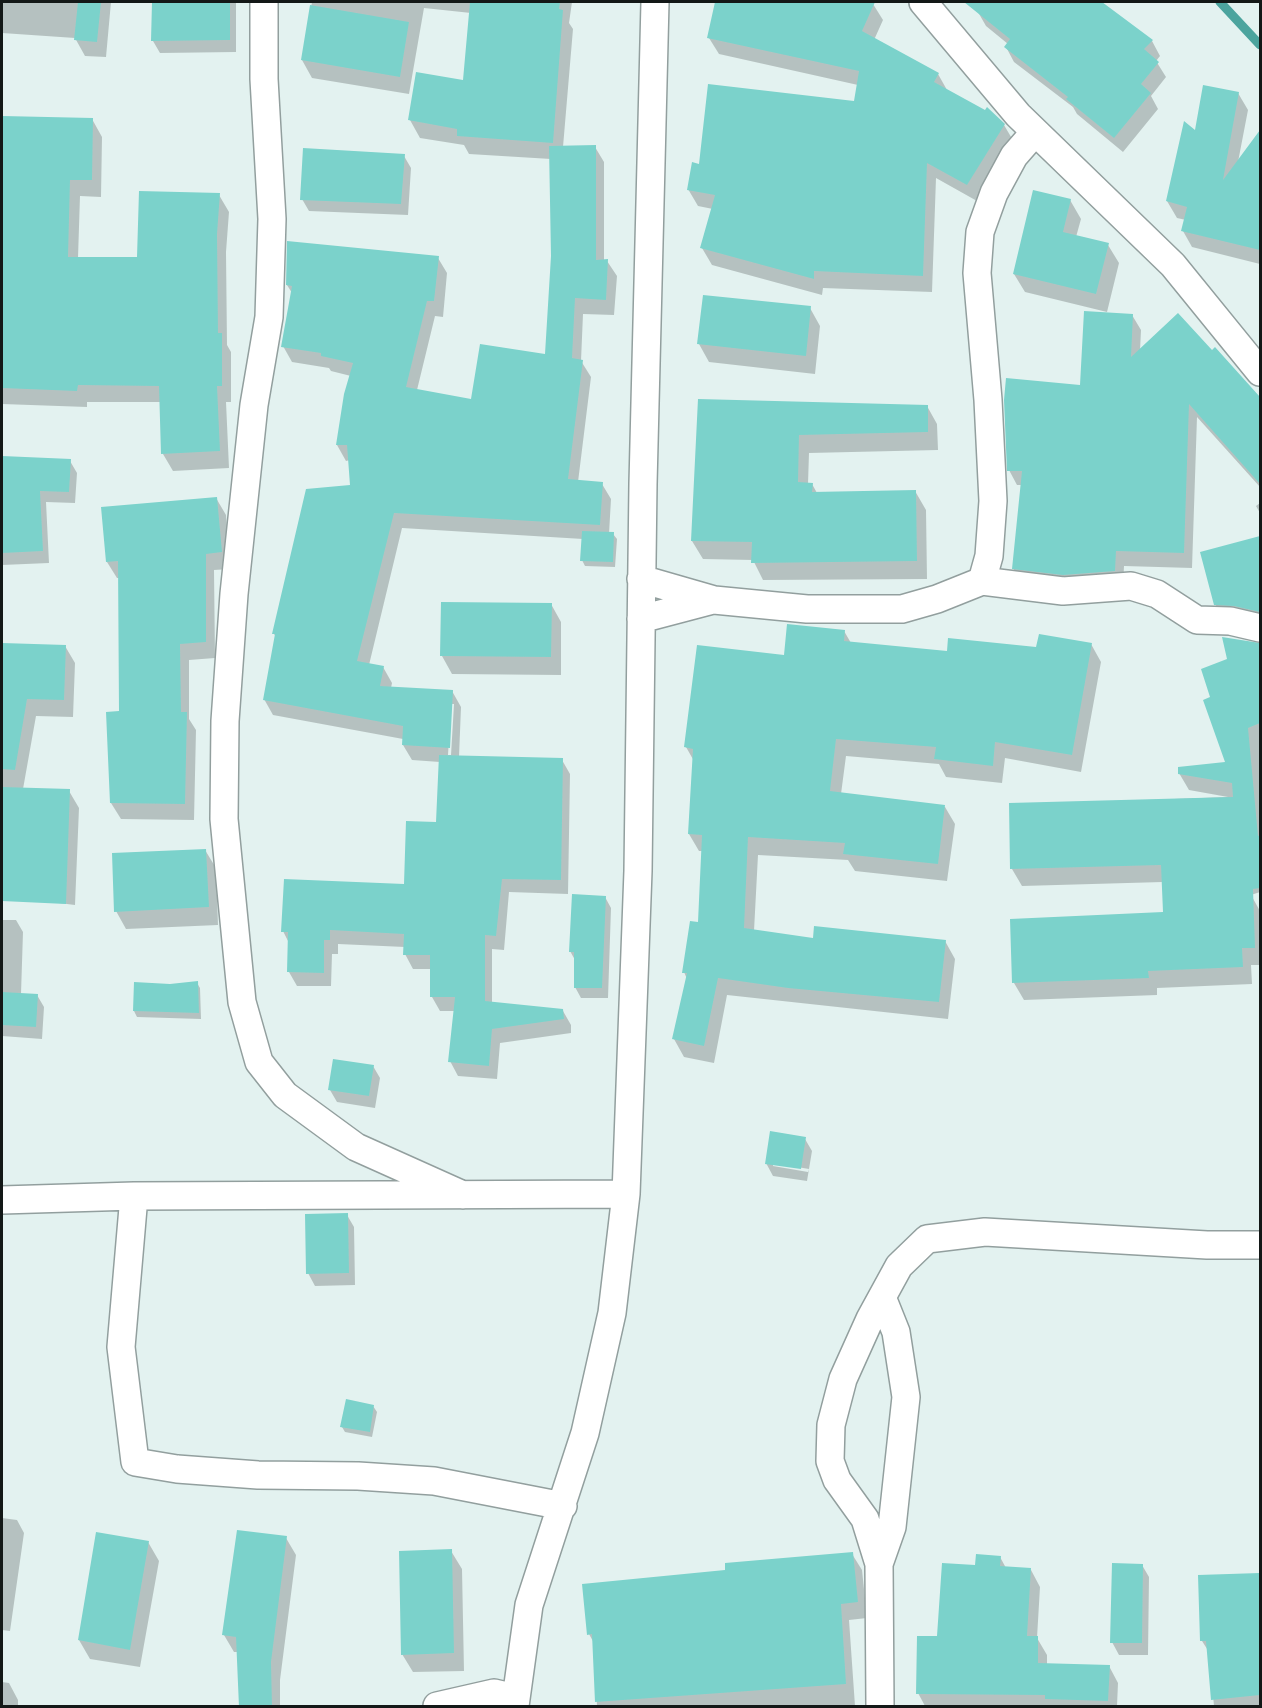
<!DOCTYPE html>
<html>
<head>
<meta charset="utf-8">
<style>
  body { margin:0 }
  #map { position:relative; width:1262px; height:1708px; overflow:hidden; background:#e3f2f0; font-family:Ubuntu,sans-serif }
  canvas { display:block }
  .frame { position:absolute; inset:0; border:3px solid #131817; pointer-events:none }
</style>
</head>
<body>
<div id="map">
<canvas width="1262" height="1708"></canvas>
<div class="frame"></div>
</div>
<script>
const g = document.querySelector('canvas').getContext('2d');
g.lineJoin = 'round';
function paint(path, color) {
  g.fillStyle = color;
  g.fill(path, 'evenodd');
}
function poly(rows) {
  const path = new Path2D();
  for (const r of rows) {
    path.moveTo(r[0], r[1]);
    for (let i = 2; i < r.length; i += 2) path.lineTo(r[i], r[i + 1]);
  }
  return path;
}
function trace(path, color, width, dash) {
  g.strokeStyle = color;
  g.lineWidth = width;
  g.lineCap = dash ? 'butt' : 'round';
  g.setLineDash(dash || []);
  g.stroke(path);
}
paint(poly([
  [2,2,111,2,106,57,85,56,75,38,2,33],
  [153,2,236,2,236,52,160,53,153,41],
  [312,2,572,2,569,23,573,29,563,147,595,147,604,162,604,261,607,261,617,276,614,315,583,314,581,361,591,377,578,482,602,484,611,499,609,534,613,534,617,539,615,567,585,566,582,560,583,539,402,528,369,665,383,667,392,683,391,688,452,691,461,707,459,757,562,760,570,774,568,894,509,892,504,950,492,949,492,1004,563,1011,571,1025,571,1033,500,1043,497,1079,458,1076,450,1061,455,1011,440,1011,432,997,432,969,413,969,405,954,405,947,338,944,338,954,332,954,331,986,297,986,289,972,289,943,283,931,405,886,437,824,440,762,412,760,403,745,403,739,273,715,264,699,276,637,274,634,351,486,350,460,346,461,337,445,351,376,331,371,329,368,292,362,283,346,292,293,287,285,438,258,447,273,443,317,435,316,417,390,473,401,546,356,552,256,551,159,469,154,464,145,420,138,410,120,464,82,471,13,424,8,409,94,312,78,302,60],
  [451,704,454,704,451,755,448,755],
  [717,2,868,2,873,4,883,20,874,40,938,74,947,90,1004,125,1014,142,977,201,936,178,932,292,823,288,822,295,712,265,702,248,713,209,698,206,688,189,700,165,855,103,858,85,719,54,709,38],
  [966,2,1100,2,1152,41,1160,56,1156,61,1166,77,1151,96,1158,109,1123,152,1077,114,1073,107,1014,62,1006,47,1008,44,986,26,978,12],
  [1238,93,1248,110,1238,162,1260,133,1260,264,1192,247,1183,231,1186,220,1177,218,1167,201,1196,133],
  [2,118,92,119,102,137,101,197,80,196,78,258,138,258,219,195,229,212,226,252,227,345,231,352,231,402,226,402,229,468,173,471,163,454,161,402,87,402,87,407,2,404],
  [404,156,411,168,408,215,309,211,302,199],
  [1070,200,1081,219,1076,237,1108,245,1119,263,1107,312,1025,292,1014,274],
  [810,308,820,326,815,374,709,362,699,344],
  [1132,315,1141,330,1140,351,1212,352,1215,349,1260,399,1260,487,1197,417,1192,568,1124,566,1123,586,1022,584,1013,568,1022,485,1017,485,1009,470,1081,387],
  [700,401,927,406,937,424,938,450,809,453,808,484,812,484,817,493,915,491,926,510,927,579,763,580,753,560,703,559,692,541],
  [2,458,70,461,77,473,75,503,46,502,49,563,2,565],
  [216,498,226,515,230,569,214,570,215,658,189,660,189,719,196,730,194,820,121,819,111,803,121,713,120,578,117,578,107,562,103,508],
  [1260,503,1260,513,1256,506],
  [1260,538,1260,625,1224,619,1215,604,1202,553],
  [551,604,561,622,561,675,452,674,442,656],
  [844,631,851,643,948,653,1091,644,1101,662,1081,772,1005,758,1002,783,946,777,939,764,846,756,841,794,945,807,955,824,947,881,855,871,848,860,758,855,754,931,814,939,945,941,955,959,948,1019,727,995,714,1063,684,1057,674,1039,687,979,684,972,700,923,703,851,699,851,689,834,694,761,686,747,785,657],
  [1224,638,1260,644,1260,892,1251,895,1260,911,1260,965,1251,965,1252,984,1157,988,1157,995,1024,1000,1014,983,1012,920,1164,914,1163,882,1022,886,1012,869,1010,805,1228,797,1189,790,1179,773,1227,763,1212,698,1229,660],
  [2,644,65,646,75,663,73,717,36,716,23,789,69,791,79,808,75,905,2,896],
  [205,850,216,868,218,925,126,929,116,911],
  [605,897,611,908,608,998,581,998,575,987,575,960,570,951],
  [2,920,16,920,23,932,21,994,37,995,44,1007,42,1039,2,1036],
  [197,983,200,988,201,1019,137,1017,134,1011,170,985],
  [373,1066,380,1078,375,1108,337,1102,330,1090],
  [805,1139,812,1151,807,1181,773,1176,766,1163],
  [773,1163,809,1169,808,1172,773,1166],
  [347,1215,354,1227,355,1285,315,1286,308,1273],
  [373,1406,377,1412,372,1437,345,1432,342,1427],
  [2,1518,17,1520,24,1533,10,1631,2,1630],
  [286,1538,296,1555,280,1680,280,1706,241,1706,238,1652,234,1652,224,1635],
  [148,1542,159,1561,140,1667,90,1659,79,1640],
  [451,1551,462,1569,464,1671,413,1672,402,1654],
  [852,1554,862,1570,867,1618,849,1620,855,1706,597,1706,594,1643,589,1634,727,1571],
  [1000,1557,1006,1568,1031,1570,1040,1587,1037,1638,1047,1655,1047,1664,1109,1666,1118,1683,1117,1706,925,1706,918,1693,938,1638,977,1566],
  [1142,1565,1149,1577,1148,1655,1119,1655,1112,1642],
  [1260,1575,1260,1706,1214,1706,1209,1652,1202,1641,1200,1576],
  [2,1682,9,1683,18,1700,18,1706,2,1706]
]), '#0003');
trace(poly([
  [1220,2,1260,45]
]), '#4ca49e', 9);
paint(poly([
  [78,2,101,2,97,42,74,40],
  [152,2,230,2,230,40,151,41],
  [470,2,560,2,559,9,563,10,553,143,457,136,457,129,408,120,416,72,463,80],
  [715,2,875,2,862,31,939,73,934,82,985,110,987,107,1005,124,967,185,927,163,923,276,814,271,814,279,700,248,715,195,687,190,692,162,699,164,708,84,854,101,859,71,707,38],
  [964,2,1102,2,1153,40,1144,49,1159,62,1141,84,1151,93,1114,138,1066,99,1068,97,1004,47,1010,39],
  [310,5,409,22,400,77,301,60],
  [1203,85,1239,92,1223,180,1260,130,1260,250,1181,231,1187,207,1166,201,1184,121,1195,130],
  [2,116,93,118,92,180,70,180,68,257,137,257,139,191,220,193,217,234,218,333,222,333,222,386,217,386,220,451,161,454,159,386,78,385,77,391,2,388],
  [596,145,596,260,608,259,606,300,575,298,572,358,583,360,568,479,603,482,600,525,394,513,357,661,384,666,380,686,453,690,450,748,402,745,403,726,263,700,275,634,272,634,306,489,350,485,347,445,336,445,344,394,353,363,321,356,321,353,281,347,292,286,286,285,287,241,439,256,434,301,427,301,406,387,471,399,480,344,545,354,551,256,549,146],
  [303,148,405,154,401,204,300,200],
  [1033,190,1071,199,1063,232,1109,243,1096,294,1013,274],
  [703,295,811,306,806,356,697,344],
  [1084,311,1133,314,1131,357,1178,313,1212,350,1215,347,1260,397,1260,484,1189,404,1184,553,1116,551,1115,571,1063,575,1012,569,1022,471,1007,471,1004,400,1006,378,1080,385],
  [698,399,928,405,928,432,799,435,798,482,813,483,812,492,916,490,917,561,751,563,752,542,691,541],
  [2,456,71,459,69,492,40,491,43,551,2,553],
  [217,497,222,552,206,554,206,642,180,644,181,712,187,712,185,804,110,803,106,712,119,711,118,561,106,562,101,507],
  [582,531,614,532,613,562,580,561],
  [1260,536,1260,612,1234,606,1214,605,1200,552],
  [441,602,552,603,551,657,440,656],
  [787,624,845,630,844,641,947,651,948,638,1036,647,1039,634,1092,643,1072,755,995,742,993,766,934,759,936,747,836,739,830,791,945,805,938,864,843,854,845,843,748,837,744,928,813,938,814,926,946,940,939,1002,788,988,718,978,704,1046,672,1039,687,973,682,973,690,921,698,922,702,835,688,834,693,749,684,747,697,645,784,655],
  [1222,637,1260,643,1260,723,1248,728,1258,836,1260,835,1260,888,1253,889,1255,948,1242,948,1243,967,1148,971,1149,978,1012,983,1010,919,1163,912,1161,865,1010,869,1009,803,1233,797,1232,783,1178,774,1178,767,1225,762,1203,700,1210,697,1201,669,1227,659],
  [2,643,66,645,64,700,27,699,15,770,2,769],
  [439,755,563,758,561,880,502,879,496,936,485,935,485,1001,563,1009,564,1019,492,1029,489,1066,448,1062,455,997,430,997,430,955,403,955,404,934,330,930,330,940,324,940,324,973,287,972,288,932,281,932,284,879,404,884,406,821,436,822],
  [2,787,70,789,66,904,2,901],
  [206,849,209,907,114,912,112,853],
  [572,894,606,896,602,988,574,988,574,952,569,952],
  [198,981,199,1013,133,1011,134,982,170,984],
  [2,992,38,994,36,1027,2,1025],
  [333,1059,374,1065,369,1096,328,1090],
  [770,1131,806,1137,801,1169,765,1164],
  [348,1213,349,1273,306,1274,305,1214],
  [346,1399,374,1405,370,1432,340,1427],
  [237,1530,287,1536,271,1662,272,1707,239,1707,236,1637,222,1635],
  [96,1532,149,1541,130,1650,78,1640],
  [452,1549,454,1653,401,1655,399,1551],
  [853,1552,858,1602,841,1604,846,1684,595,1702,592,1634,587,1635,582,1584,725,1570,725,1563],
  [976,1554,1001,1556,1000,1566,1031,1568,1027,1636,1038,1636,1038,1663,1110,1665,1108,1701,1045,1699,1045,1695,916,1694,917,1636,937,1636,942,1563,975,1565],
  [1112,1563,1143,1564,1142,1643,1110,1643],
  [1260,1573,1260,1695,1211,1700,1206,1641,1200,1641,1198,1575]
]), '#7bd2cb');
const minor = poly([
  [264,2,264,79,272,219,269,317,254,405,234,594,225,721,224,819,242,1002,259,1062,285,1095,356,1147,463,1195],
  [923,2,1018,115,1173,265,1260,372],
  [641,579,714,600,807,609,902,609,937,599,982,581,1063,591,1131,586,1157,594,1197,620,1230,621,1260,628],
  [982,581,989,556,993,501,988,400,977,273,980,232,994,193,1014,156,1035,132],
  [641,619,713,600],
  [134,1196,121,1347,135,1462,177,1469,258,1475,358,1476,434,1481,563,1506],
  [2,1200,134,1196,626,1194],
  [879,1564,892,1527,906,1397,896,1332,882,1297],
  [437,1706,494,1693,515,1698],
  [515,1706,529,1605,585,1433,612,1313,626,1194,638,871,643,484,655,2],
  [880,1706,879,1564,865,1519,837,1480,830,1461,831,1425,843,1379,870,1319,899,1266,927,1239,985,1232,1207,1245,1260,1245]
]);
trace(minor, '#929f9e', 30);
trace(minor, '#fff', 27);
</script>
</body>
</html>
